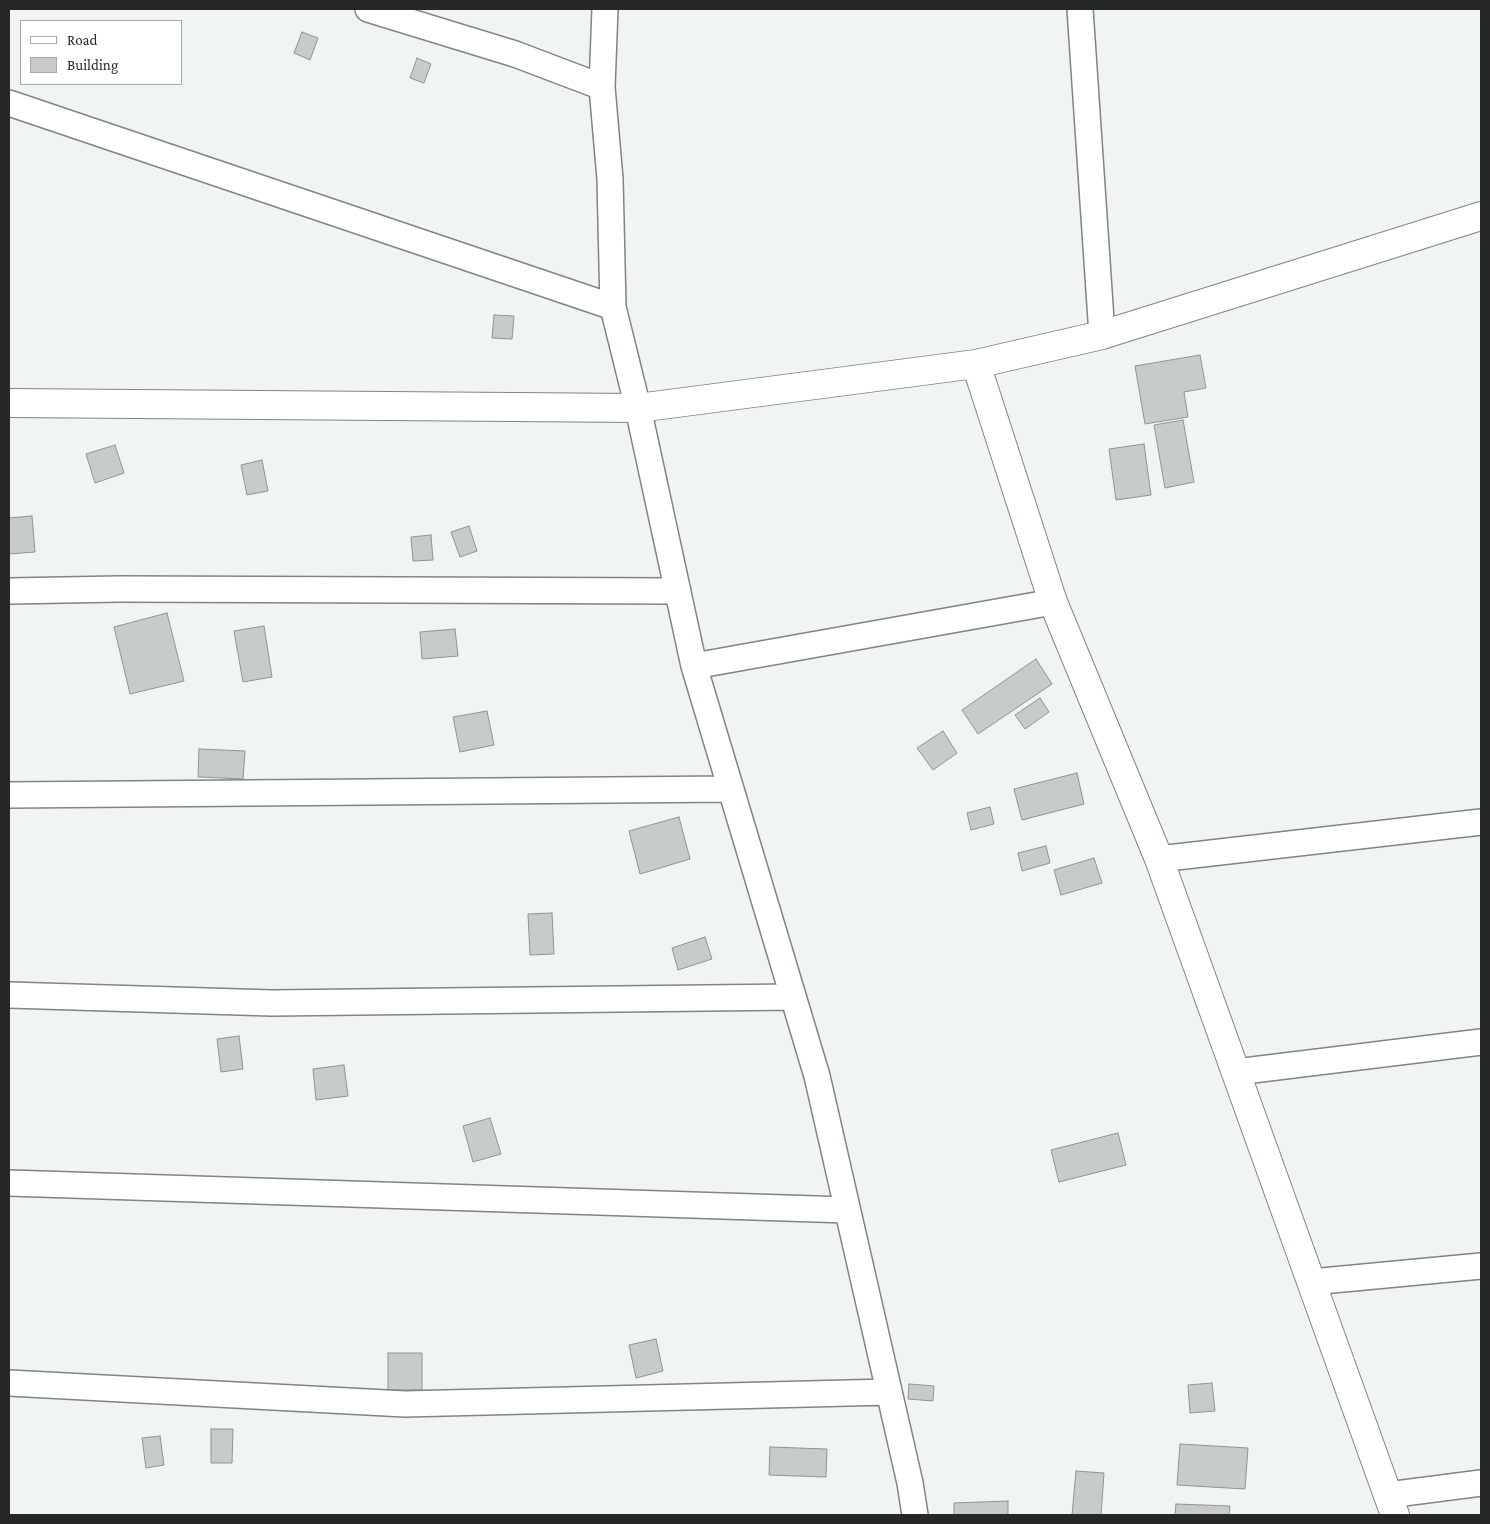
<!DOCTYPE html>
<html>
<head>
<meta charset="utf-8">
<style>
  body { margin:0 }
  #map { position:relative; width:1490px; height:1524px; overflow:hidden; background:#f0f4f2; font-family:"Crimson Pro",serif }
  canvas { display:block }
  .frame { position:absolute; inset:0; border:10px solid #262827; pointer-events:none }
  .legend { position:absolute; left:20px; top:20px; width:162px; height:65px; box-sizing:border-box; background:#fff; border:1px solid #a8a9a9; margin:0; padding:6px 9px; list-style:none; font-size:15px; color:#262827 }
  .legend li { display:flex; align-items:center; gap:10px; height:25px }
  .legend b { width:25px; border:1px solid #a8a9a9 }
</style>
</head>
<body>
<div id="map">
<canvas width="1490" height="1524"></canvas>
<div class="frame"></div>
<ul class="legend">
<li><b style="height:6px;background:#fff"></b>Road</li>
<li><b style="height:14px;background:#c7cbc9"></b>Building</li>
</ul>
</div>
<script>
const g = document.querySelector('canvas').getContext('2d');
g.lineJoin = 'round';
function paint(path, color) {
  g.fillStyle = color;
  g.fill(path, 'evenodd');
}
function poly(rows) {
  const path = new Path2D();
  for (const r of rows) {
    path.moveTo(r[0], r[1]);
    for (let i = 2; i < r.length; i += 2) path.lineTo(r[i], r[i + 1]);
  }
  return path;
}
function trace(path, color, width, dash) {
  g.strokeStyle = color;
  g.lineWidth = width;
  g.lineCap = dash ? 'butt' : 'round';
  g.setLineDash(dash || []);
  g.stroke(path);
}
const building = poly([
  [302,32,318,38,310,60,294,53,302,32],
  [417,58,431,64,424,83,410,78,417,58],
  [494,315,514,316,512,339,492,338,494,315],
  [1200,355,1206,388,1184,392,1188,417,1145,424,1135,366,1200,355],
  [1183,420,1194,482,1165,488,1154,425,1183,420],
  [1144,444,1151,495,1116,500,1109,449,1144,444],
  [115,445,124,473,95,483,86,454,115,445],
  [262,460,268,491,247,495,241,465,262,460],
  [32,516,35,552,9,554,9,518,32,516],
  [469,526,477,551,460,557,451,532,469,526],
  [431,535,433,560,413,561,411,537,431,535],
  [167,613,184,681,130,694,114,627,167,613],
  [264,626,272,677,243,682,234,631,264,626],
  [455,629,458,656,422,659,420,632,455,629],
  [1036,659,1052,684,978,734,962,710,1036,659],
  [1040,698,1049,712,1025,729,1015,715,1040,698],
  [487,711,494,745,460,752,453,717,487,711],
  [943,731,957,753,933,770,917,748,943,731],
  [199,749,245,751,243,779,198,777,199,749],
  [1077,773,1084,804,1022,820,1014,789,1077,773],
  [990,807,994,824,971,830,967,813,990,807],
  [679,817,690,859,640,874,629,831,679,817],
  [1046,846,1050,863,1022,871,1018,853,1046,846],
  [1094,858,1102,883,1061,895,1054,870,1094,858],
  [552,913,554,954,530,955,528,914,552,913],
  [705,937,712,959,678,970,672,948,705,937],
  [239,1036,243,1069,221,1072,217,1039,239,1036],
  [344,1065,348,1096,316,1100,313,1069,344,1065],
  [490,1118,501,1154,473,1162,463,1126,490,1118],
  [1118,1133,1126,1165,1059,1182,1051,1150,1118,1133],
  [656,1339,663,1371,636,1378,629,1345,656,1339],
  [388,1353,422,1353,422,1390,388,1390,388,1353],
  [1212,1383,1215,1411,1190,1413,1188,1385,1212,1383],
  [909,1384,934,1386,933,1401,908,1399,909,1384],
  [211,1429,233,1429,232,1463,211,1463,211,1429],
  [160,1436,164,1465,146,1468,142,1438,160,1436],
  [1180,1444,1248,1448,1245,1489,1177,1485,1180,1444],
  [770,1447,827,1449,826,1477,769,1475,770,1447],
  [1076,1471,1104,1473,1101,1515,1072,1515,1076,1471],
  [1008,1501,1008,1515,954,1515,954,1503,1008,1501],
  [1176,1504,1230,1506,1229,1515,1175,1515,1176,1504]
]);
paint(building, '#c7cbc9');
trace(building, '#909391', 1);
const street = poly([
  [368,9,515,54,602,87],
  [605,9,602,87,610,179,613,307,638,408,694,666,817,1076,910,1483,915,1515],
  [1080,9,1102,335],
  [9,103,613,307],
  [9,591,119,589,678,591],
  [694,666,1053,602],
  [9,795,730,789],
  [1159,859,1481,822],
  [9,995,272,1003,793,997],
  [1236,1072,1481,1042],
  [9,1183,847,1210],
  [1311,1282,1481,1266],
  [9,1383,405,1404,889,1392],
  [1388,1495,1481,1483]
]);
const secondary = poly([
  [976,364,1053,602,1159,859,1395,1515],
  [9,403,638,408,976,364,1102,335,1481,216]
]);
trace(street, '#808482', 28);
trace(secondary, '#808482', 30);
trace(street, '#fff', 25);
trace(secondary, '#fff', 28);
</script>
</body>
</html>
